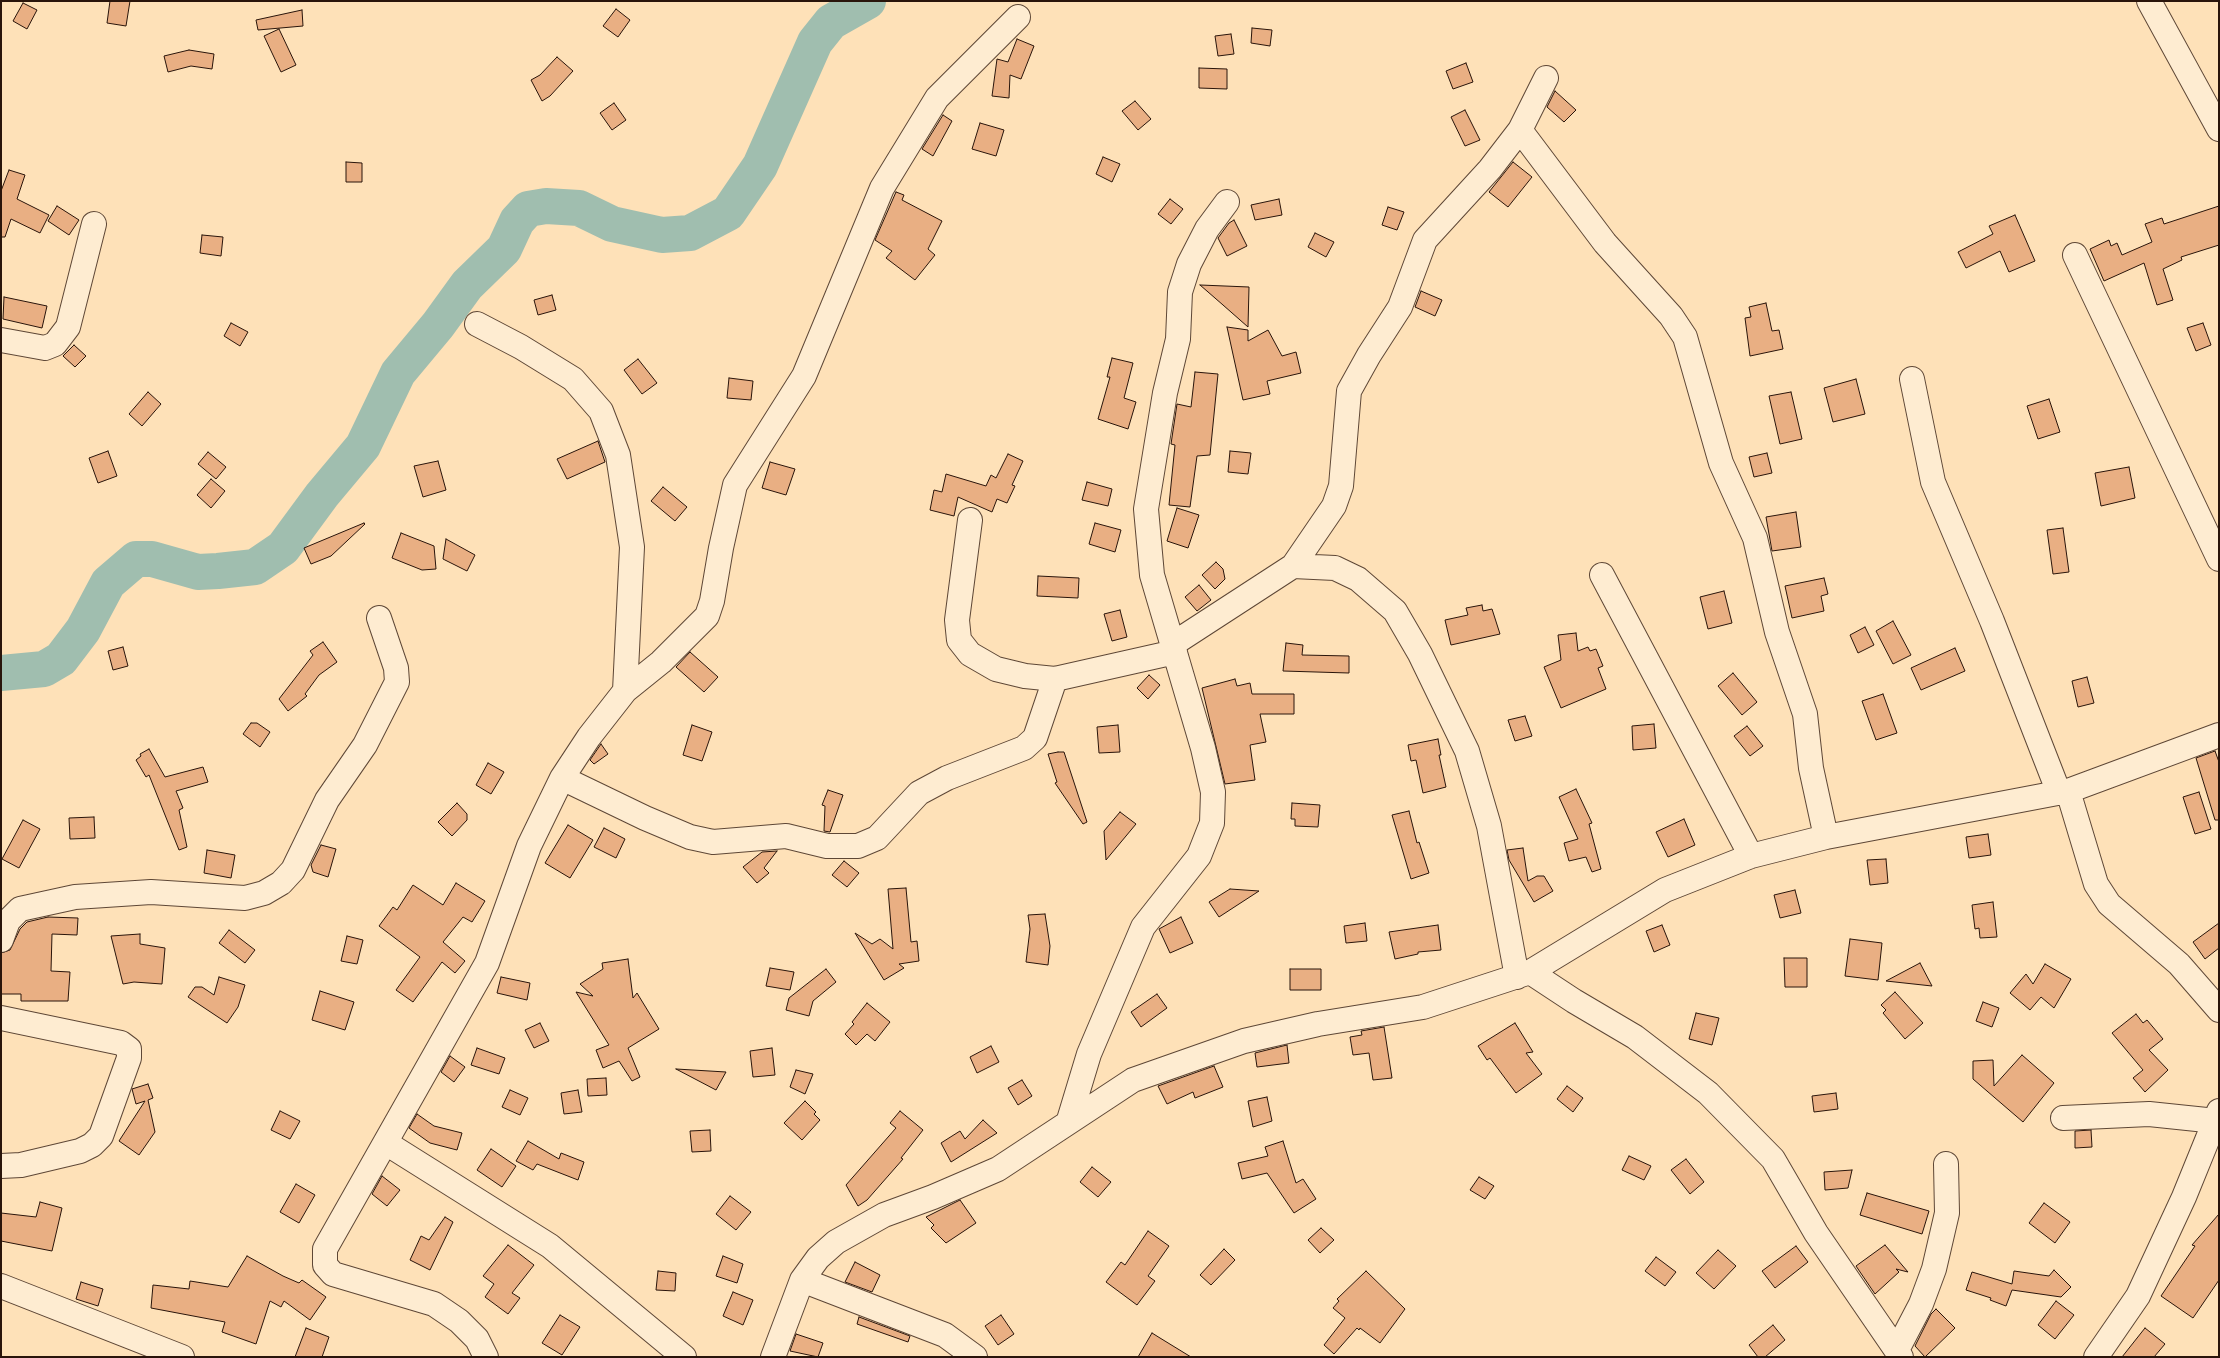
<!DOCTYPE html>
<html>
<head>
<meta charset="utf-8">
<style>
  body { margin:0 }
  #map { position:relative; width:2220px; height:1358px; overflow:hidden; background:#fee1b8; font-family:"Libre Bodoni",serif }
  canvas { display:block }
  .frame { position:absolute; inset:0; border:2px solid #29140a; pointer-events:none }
</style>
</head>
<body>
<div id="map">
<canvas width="2220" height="1358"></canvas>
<div class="frame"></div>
</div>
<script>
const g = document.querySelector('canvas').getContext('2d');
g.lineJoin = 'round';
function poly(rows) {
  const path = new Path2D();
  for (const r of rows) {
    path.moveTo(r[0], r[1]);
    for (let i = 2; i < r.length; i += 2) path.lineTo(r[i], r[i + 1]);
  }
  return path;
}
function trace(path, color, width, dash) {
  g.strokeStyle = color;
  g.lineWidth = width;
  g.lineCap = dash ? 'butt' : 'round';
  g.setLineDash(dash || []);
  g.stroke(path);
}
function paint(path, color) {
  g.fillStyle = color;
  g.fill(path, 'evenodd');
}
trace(poly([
  [1,673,44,669,61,659,83,630,108,583,136,559,152,559,198,572,218,571,255,567,283,548,322,495,363,446,398,373,438,325,467,285,504,249,517,221,528,209,546,206,579,208,612,224,662,235,690,233,728,213,760,166,815,42,831,22,868,1]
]), '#a0beaf', 36);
const building = poly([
  [110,1,130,1,126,26,107,23,110,1],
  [23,3,37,10,27,29,13,21,23,3],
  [616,9,630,20,618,37,603,26,616,9],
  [302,10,303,26,258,30,256,20,302,10],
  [1252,28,1272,30,1270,46,1251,43,1252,28],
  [279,29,296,65,281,72,264,36,279,29],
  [1231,34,1234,54,1218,56,1215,36,1231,34],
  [1017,39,1034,46,1021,79,1010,75,1009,98,992,96,997,59,1008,62,1017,39],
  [189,50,214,54,212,69,191,66,168,72,164,56,189,50],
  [557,57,573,71,550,96,542,101,531,80,540,75,557,57],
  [1466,63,1473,82,1453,89,1446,71,1466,63],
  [1199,68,1227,69,1227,89,1199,88,1199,68],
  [1555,91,1576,110,1564,122,1547,107,1555,91],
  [1135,101,1151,119,1138,130,1122,111,1135,101],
  [614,103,626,120,612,130,600,113,614,103],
  [1465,110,1480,140,1465,146,1451,117,1465,110],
  [943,115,952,121,933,156,922,149,943,115],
  [980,123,1004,130,996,156,972,149,980,123],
  [1103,157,1120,164,1112,182,1096,174,1103,157],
  [346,162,362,163,362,182,346,182,346,162],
  [1513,162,1532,177,1508,207,1489,192,1513,162],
  [9,170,25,175,17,199,49,215,40,233,11,219,5,237,1,237,1,191,9,170],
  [896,192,904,195,902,200,942,221,928,249,935,255,915,280,886,258,892,251,875,240,896,192],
  [1170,199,1183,209,1171,224,1158,214,1170,199],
  [1279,199,1282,215,1255,220,1251,205,1279,199],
  [57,206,79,220,69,235,48,221,57,206],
  [2219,206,2219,245,2181,257,2182,260,2163,269,2173,300,2157,305,2144,263,2104,281,2090,249,2109,240,2111,246,2117,243,2122,255,2152,242,2145,224,2162,218,2164,224,2219,206],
  [1388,207,1404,212,1397,230,1382,225,1388,207],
  [2015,215,2035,261,2009,272,2000,251,1966,268,1958,252,1993,234,1989,226,2015,215],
  [1234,220,1247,246,1227,256,1218,238,1229,223,1234,220],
  [1315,233,1334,242,1326,257,1308,247,1315,233],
  [202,235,223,237,221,256,200,253,202,235],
  [1200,285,1249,287,1248,327,1223,305,1200,285],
  [1421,291,1442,300,1435,316,1415,307,1421,291],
  [552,295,556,310,538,315,534,300,552,295],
  [4,297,47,306,42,328,3,319,4,297],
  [1766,303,1772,331,1779,330,1783,349,1750,356,1745,318,1751,317,1749,307,1766,303],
  [231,323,248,332,240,346,224,336,231,323],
  [2203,323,2211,345,2196,351,2187,328,2203,323],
  [1227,327,1248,330,1248,341,1268,330,1282,356,1296,352,1301,373,1267,381,1270,394,1243,400,1227,327],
  [74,345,86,356,75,367,63,356,74,345],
  [1112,358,1133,363,1124,398,1136,402,1128,429,1098,419,1110,377,1107,377,1112,358],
  [638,359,657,383,642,394,624,370,638,359],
  [1195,372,1218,374,1210,455,1197,456,1190,507,1169,505,1175,445,1171,444,1177,404,1191,407,1195,372],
  [729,378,753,381,751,400,727,398,729,378],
  [1856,379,1865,414,1833,422,1824,388,1856,379],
  [148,392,161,404,142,426,129,414,148,392],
  [1791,392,1802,439,1780,444,1769,396,1791,392],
  [2049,399,2060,432,2038,439,2027,406,2049,399],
  [598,441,605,462,567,479,557,459,598,441],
  [108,451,117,476,98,483,89,458,108,451],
  [1230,451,1251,453,1248,474,1228,472,1230,451],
  [208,452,226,467,216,479,198,464,208,452],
  [1767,453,1772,473,1754,477,1749,457,1767,453],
  [1008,454,1023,461,1012,485,1015,486,1007,503,997,499,992,512,958,497,954,516,930,510,934,490,942,492,946,474,986,486,991,475,996,478,1008,454],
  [438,461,446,490,423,497,414,466,438,461],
  [770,462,795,469,786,495,762,488,770,462],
  [2129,467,2135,498,2101,506,2095,473,2129,467],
  [211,479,225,491,211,508,197,495,211,479],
  [1087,482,1112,489,1108,506,1082,500,1087,482],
  [663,487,687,507,675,521,651,501,663,487],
  [1177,508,1199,515,1188,548,1167,541,1177,508],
  [1796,512,1801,547,1772,551,1766,517,1796,512],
  [364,523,365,524,331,556,311,564,304,548,364,523],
  [1095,523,1121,530,1115,552,1089,544,1095,523],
  [2063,528,2069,572,2053,574,2047,530,2063,528],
  [401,533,434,546,436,569,422,570,392,558,401,533],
  [446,539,475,555,467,571,443,559,446,539],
  [1216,562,1223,569,1225,579,1215,589,1202,575,1216,562],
  [1038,576,1079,578,1078,598,1037,596,1038,576],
  [1824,578,1828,594,1821,596,1824,611,1792,618,1785,586,1824,578],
  [1199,585,1211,600,1197,611,1185,597,1199,585],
  [1724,591,1732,623,1708,629,1700,597,1724,591],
  [1482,605,1483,611,1492,609,1500,634,1451,645,1445,620,1468,615,1466,608,1482,605],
  [1120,610,1127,637,1112,641,1104,614,1120,610],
  [1893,621,1911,655,1893,664,1876,631,1893,621],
  [1865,627,1874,645,1858,653,1850,635,1865,627],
  [1576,633,1578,651,1588,647,1590,651,1596,649,1603,666,1598,668,1606,689,1561,708,1544,667,1561,660,1558,635,1576,633],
  [323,642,337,662,319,675,305,694,307,696,288,711,279,699,313,655,310,651,323,642],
  [1286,643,1303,645,1302,655,1349,656,1349,673,1283,671,1286,643],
  [123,647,128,666,113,670,108,651,123,647],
  [1955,648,1965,671,1921,690,1911,668,1955,648],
  [690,652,718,677,704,692,676,667,690,652],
  [1733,673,1757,702,1742,715,1718,686,1733,673],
  [1149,675,1160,685,1148,699,1137,688,1149,675],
  [2087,677,2094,703,2078,707,2072,681,2087,677],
  [1235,679,1237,686,1250,683,1252,694,1294,694,1294,714,1260,714,1266,742,1250,745,1255,780,1225,784,1202,688,1235,679],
  [1883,694,1897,733,1876,740,1862,701,1883,694],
  [1525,716,1532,736,1515,741,1508,720,1525,716],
  [251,723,257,723,270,732,260,747,243,734,251,723],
  [1654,724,1656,748,1633,750,1632,726,1654,724],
  [692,725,712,732,702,761,683,755,692,725],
  [1118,725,1120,752,1099,753,1097,727,1118,725],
  [1747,726,1763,746,1750,756,1734,736,1747,726],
  [1438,739,1441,755,1439,755,1446,787,1423,793,1416,760,1411,761,1408,745,1438,739],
  [601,744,608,754,594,764,590,760,601,744],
  [149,749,165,777,203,767,208,782,176,791,183,808,179,810,187,847,179,850,149,775,146,777,136,760,141,756,140,754,149,749],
  [2215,751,2219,762,2219,820,2215,820,2196,758,2215,751],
  [1058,752,1064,752,1087,822,1083,824,1055,783,1057,782,1048,754,1058,752],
  [488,763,504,772,491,794,476,785,488,763],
  [1576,789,1592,823,1589,824,1601,869,1592,872,1586,857,1569,861,1564,843,1578,839,1559,797,1576,789],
  [828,790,843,795,830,832,824,831,825,806,822,805,828,790],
  [2199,792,2211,829,2195,834,2183,797,2199,792],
  [457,803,467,814,467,820,452,836,438,822,457,803],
  [1292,803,1320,805,1318,827,1295,826,1295,819,1291,819,1292,803],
  [1409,811,1417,843,1419,842,1429,873,1411,879,1392,815,1409,811],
  [1120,812,1136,824,1106,860,1104,831,1120,812],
  [94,817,95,838,70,839,69,818,94,817],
  [1684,819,1695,845,1668,857,1656,832,1684,819],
  [23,820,40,829,19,868,2,859,23,820],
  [568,825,593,840,570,878,545,863,568,825],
  [604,828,625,839,616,858,594,847,604,828],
  [1988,834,1991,855,1969,858,1966,837,1988,834],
  [321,845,336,849,328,877,313,872,311,865,321,845],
  [1523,848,1528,881,1537,876,1544,876,1553,891,1534,902,1509,860,1507,850,1523,848],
  [207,850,235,855,231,878,204,873,207,850],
  [777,851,764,868,769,873,757,883,743,867,762,852,777,851],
  [1886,859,1888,883,1870,885,1867,860,1886,859],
  [844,861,859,873,847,887,832,875,844,861],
  [456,883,485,901,472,922,463,917,443,942,465,961,455,973,442,962,413,1002,396,990,420,957,379,926,393,907,397,910,413,885,443,905,456,883],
  [906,888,911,942,917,941,919,961,899,964,904,968,884,980,855,933,872,944,880,939,893,949,888,889,906,888],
  [1230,889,1259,891,1219,917,1209,902,1230,889],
  [1795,890,1801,913,1780,918,1774,895,1795,890],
  [1993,902,1997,937,1980,938,1979,928,1975,929,1972,905,1993,902],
  [1045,914,1050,946,1048,965,1026,962,1030,929,1028,915,1045,914],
  [48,917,78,918,77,935,52,934,51,971,70,972,68,1001,21,1001,21,994,1,994,1,953,10,950,20,929,27,922,48,917],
  [1181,917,1193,943,1170,953,1159,929,1181,917],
  [1365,923,1367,941,1346,943,1344,926,1365,923],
  [2219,923,2219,948,2205,959,2193,942,2219,923],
  [1438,925,1441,950,1418,952,1418,954,1395,959,1389,932,1438,925],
  [1662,925,1670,945,1654,952,1646,931,1662,925],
  [229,930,255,950,245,963,219,943,229,930],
  [140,934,140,944,165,948,162,984,134,982,123,984,111,936,140,934],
  [347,936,363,940,357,964,341,961,347,936],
  [1850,939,1882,943,1878,980,1845,976,1850,939],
  [1784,958,1807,958,1807,987,1785,987,1784,958],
  [628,959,633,998,637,993,659,1029,628,1048,640,1077,632,1081,619,1061,603,1068,596,1050,609,1045,576,992,593,996,580,984,603,969,602,963,628,959],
  [1920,963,1932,986,1886,981,1920,963],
  [2045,964,2071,979,2054,1008,2041,997,2030,1010,2010,993,2026,974,2033,984,2045,964],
  [770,968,794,972,790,990,766,986,770,968],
  [826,969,836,982,813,1001,809,1016,786,1010,789,998,826,969],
  [1290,969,1321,969,1321,990,1290,990,1290,969],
  [219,977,245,985,238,1007,227,1023,188,997,195,987,202,987,214,995,219,977],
  [501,977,530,983,527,1000,497,993,501,977],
  [320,991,354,1002,345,1030,312,1020,320,991],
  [1895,992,1923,1023,1905,1039,1883,1013,1886,1010,1881,1005,1895,992],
  [1157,994,1167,1008,1141,1027,1131,1012,1157,994],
  [1983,1002,1999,1008,1992,1027,1976,1021,1983,1002],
  [867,1003,890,1022,875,1041,867,1034,856,1045,845,1034,854,1024,852,1022,867,1003],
  [1696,1013,1719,1018,1712,1045,1689,1039,1696,1013],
  [2136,1014,2143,1023,2147,1020,2163,1039,2149,1050,2168,1070,2145,1092,2133,1078,2143,1070,2112,1033,2136,1014],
  [540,1023,549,1041,534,1048,525,1030,540,1023],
  [1515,1023,1533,1052,1526,1053,1542,1074,1516,1093,1490,1058,1487,1060,1478,1046,1515,1023],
  [1384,1027,1392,1078,1373,1080,1369,1053,1353,1055,1350,1037,1362,1035,1361,1031,1384,1027],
  [1287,1045,1289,1063,1257,1067,1255,1053,1287,1045],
  [991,1046,999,1062,977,1073,970,1057,991,1046],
  [477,1048,505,1058,499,1074,471,1065,477,1048],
  [772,1048,775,1075,753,1077,750,1051,772,1048],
  [2022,1055,2054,1083,2023,1122,1973,1079,1973,1061,1993,1060,1994,1086,2022,1055],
  [450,1056,465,1067,454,1082,441,1072,450,1056],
  [1214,1066,1223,1087,1195,1098,1193,1092,1167,1104,1158,1086,1214,1066],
  [676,1069,726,1072,716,1090,676,1069],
  [796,1070,813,1074,805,1094,790,1087,796,1070],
  [606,1078,607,1095,588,1096,587,1079,606,1078],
  [1022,1080,1032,1096,1018,1105,1008,1088,1022,1080],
  [148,1084,153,1098,148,1100,155,1132,139,1155,119,1141,145,1101,136,1104,132,1089,148,1084],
  [1567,1086,1583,1098,1573,1112,1557,1099,1567,1086],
  [510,1090,528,1098,520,1115,502,1107,510,1090],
  [578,1090,582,1112,564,1114,561,1093,578,1090],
  [1836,1093,1838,1109,1814,1112,1812,1096,1836,1093],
  [1267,1097,1272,1121,1253,1127,1248,1101,1267,1097],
  [805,1101,816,1112,814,1114,820,1120,802,1140,784,1123,805,1101],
  [280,1111,300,1121,290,1139,271,1130,280,1111],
  [900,1111,923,1130,901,1158,903,1159,867,1200,858,1206,846,1185,896,1128,890,1123,900,1111],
  [417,1114,434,1126,462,1133,457,1150,430,1143,409,1128,417,1114],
  [983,1120,997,1133,951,1162,941,1143,960,1131,965,1139,983,1120],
  [710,1130,711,1151,692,1152,690,1131,710,1130],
  [2091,1130,2092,1147,2075,1148,2075,1131,2091,1130],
  [528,1141,559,1159,561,1153,584,1162,578,1180,537,1164,533,1170,516,1161,528,1141],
  [1283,1141,1296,1183,1303,1179,1316,1199,1294,1213,1267,1173,1242,1179,1238,1163,1268,1156,1265,1147,1283,1141],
  [491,1149,516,1166,502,1187,477,1170,491,1149],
  [1629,1156,1651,1166,1644,1180,1622,1170,1629,1156],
  [1686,1159,1704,1182,1690,1194,1671,1170,1686,1159],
  [1092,1167,1111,1182,1098,1197,1080,1182,1092,1167],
  [1852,1170,1848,1188,1825,1190,1824,1172,1852,1170],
  [382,1176,400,1190,387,1206,372,1194,382,1176],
  [1479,1177,1494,1186,1485,1199,1470,1190,1479,1177],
  [296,1184,315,1195,299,1223,280,1212,296,1184],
  [1867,1193,1929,1211,1922,1234,1860,1215,1867,1193],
  [730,1196,751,1212,736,1230,716,1214,730,1196],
  [960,1200,976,1223,946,1243,931,1228,934,1225,926,1217,960,1200],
  [40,1202,62,1208,52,1251,1,1241,1,1213,36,1217,40,1202],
  [2044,1203,2070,1222,2055,1243,2029,1223,2044,1203],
  [2219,1214,2219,1280,2193,1318,2161,1296,2195,1246,2192,1245,2219,1214],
  [445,1217,453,1222,430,1270,410,1260,421,1236,429,1240,445,1217],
  [1321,1228,1334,1240,1320,1253,1308,1240,1321,1228],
  [1148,1231,1169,1246,1148,1276,1155,1281,1137,1305,1106,1282,1121,1262,1125,1265,1148,1231],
  [508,1245,534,1265,512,1293,520,1298,508,1314,485,1297,494,1284,483,1276,508,1245],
  [1885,1245,1908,1272,1896,1269,1899,1272,1875,1294,1856,1266,1885,1245],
  [1796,1246,1808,1262,1775,1288,1762,1271,1796,1246],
  [1224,1249,1235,1260,1211,1285,1200,1275,1224,1249],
  [1718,1250,1736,1266,1714,1289,1696,1273,1718,1250],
  [247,1256,283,1276,299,1283,302,1280,326,1297,310,1320,284,1301,281,1307,270,1301,256,1344,222,1332,225,1322,151,1308,153,1285,189,1289,190,1281,228,1287,247,1256],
  [723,1256,743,1264,737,1283,716,1276,723,1256],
  [1656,1257,1676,1272,1665,1286,1645,1271,1656,1257],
  [855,1262,880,1275,872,1292,845,1282,855,1262],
  [2054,1270,2071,1287,2061,1297,2012,1290,2006,1306,1990,1300,1991,1298,1966,1290,1972,1272,2012,1284,2014,1271,2049,1276,2054,1270],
  [658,1271,676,1273,675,1291,656,1290,658,1271],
  [1366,1271,1405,1309,1380,1343,1360,1328,1359,1330,1357,1328,1334,1354,1324,1345,1345,1318,1333,1308,1339,1301,1337,1299,1366,1271],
  [81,1282,103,1289,98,1306,76,1299,81,1282],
  [733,1292,753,1300,743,1325,723,1316,733,1292],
  [2056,1301,2074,1315,2055,1339,2038,1325,2056,1301],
  [1936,1309,1955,1328,1925,1357,1915,1346,1931,1314,1936,1309],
  [560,1315,580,1327,562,1355,542,1343,560,1315],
  [1001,1315,1014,1334,998,1345,985,1326,1001,1315],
  [859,1317,910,1336,908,1342,857,1324,859,1317],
  [1773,1325,1785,1340,1765,1357,1758,1357,1749,1345,1773,1325],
  [306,1328,329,1337,322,1357,295,1357,306,1328],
  [2145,1328,2165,1344,2154,1357,2122,1357,2145,1328],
  [1152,1333,1160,1338,1191,1357,1138,1357,1152,1333],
  [796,1334,823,1343,818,1357,790,1351,796,1334]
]);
paint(building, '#e9af83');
trace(building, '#29140a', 1);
const minor = poly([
  [2149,1,2219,129],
  [1520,130,1605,243,1671,316,1685,337,1721,463,1755,538,1777,632,1805,714,1811,768,1826,837],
  [2075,255,2219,559],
  [477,324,521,347,573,379,601,411,618,455,632,547,625,691],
  [1,340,45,348,55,344,68,327,94,224],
  [1912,379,1933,482,1992,621,2059,793],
  [970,520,957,620,959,640,970,654,996,669,1025,676,1055,679,1175,652],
  [1293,566,1335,568,1358,579,1395,611,1420,654,1467,751,1489,826,1517,977],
  [1602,575,1751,856],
  [1173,644,1293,566,1334,506,1341,486,1349,391,1369,355,1400,307,1425,240,1490,169,1520,130,1546,78],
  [562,778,645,818,690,837,713,842,786,836,827,846,858,846,877,838,919,793,947,778,1024,748,1035,738,1055,679],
  [2068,791,2096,884,2109,904,2179,964,2219,1010],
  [1,940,8,921,20,909,75,897,151,892,245,898,264,893,281,883,293,870,327,800,365,745,397,682,396,668,379,618],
  [1530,972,1574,1001,1635,1037,1708,1093,1773,1159,1816,1233,1901,1357],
  [1,1018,121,1043,129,1049,129,1058,101,1136,92,1145,80,1151,21,1165,1,1166],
  [2063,1118,2149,1114,2216,1121],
  [1069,1120,1089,1054,1143,927,1199,856,1212,823,1213,792,1203,748,1152,575,1146,509,1165,393,1178,339,1180,292,1189,264,1207,229,1227,202],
  [386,1143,550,1246,684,1357],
  [802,1280,945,1335,975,1357],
  [1,1286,182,1357],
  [1897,1350,1921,1304,1934,1269,1947,1213,1946,1164],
  [486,1357,477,1339,459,1321,434,1304,333,1274,325,1265,325,1249,487,963,529,846,562,778,589,737,625,691,661,662,707,616,712,601,721,548,735,485,804,376,882,188,937,98,1018,17],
  [773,1357,802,1280,818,1258,836,1242,884,1215,933,1197,998,1169,1133,1080,1244,1041,1318,1024,1423,1007,1530,972,1665,890,1751,856,1826,837,2068,791,2219,735],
  [2096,1357,2138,1296,2184,1197,2219,1111]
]);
trace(minor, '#5e4736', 26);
trace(minor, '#feecd1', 24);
</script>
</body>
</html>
